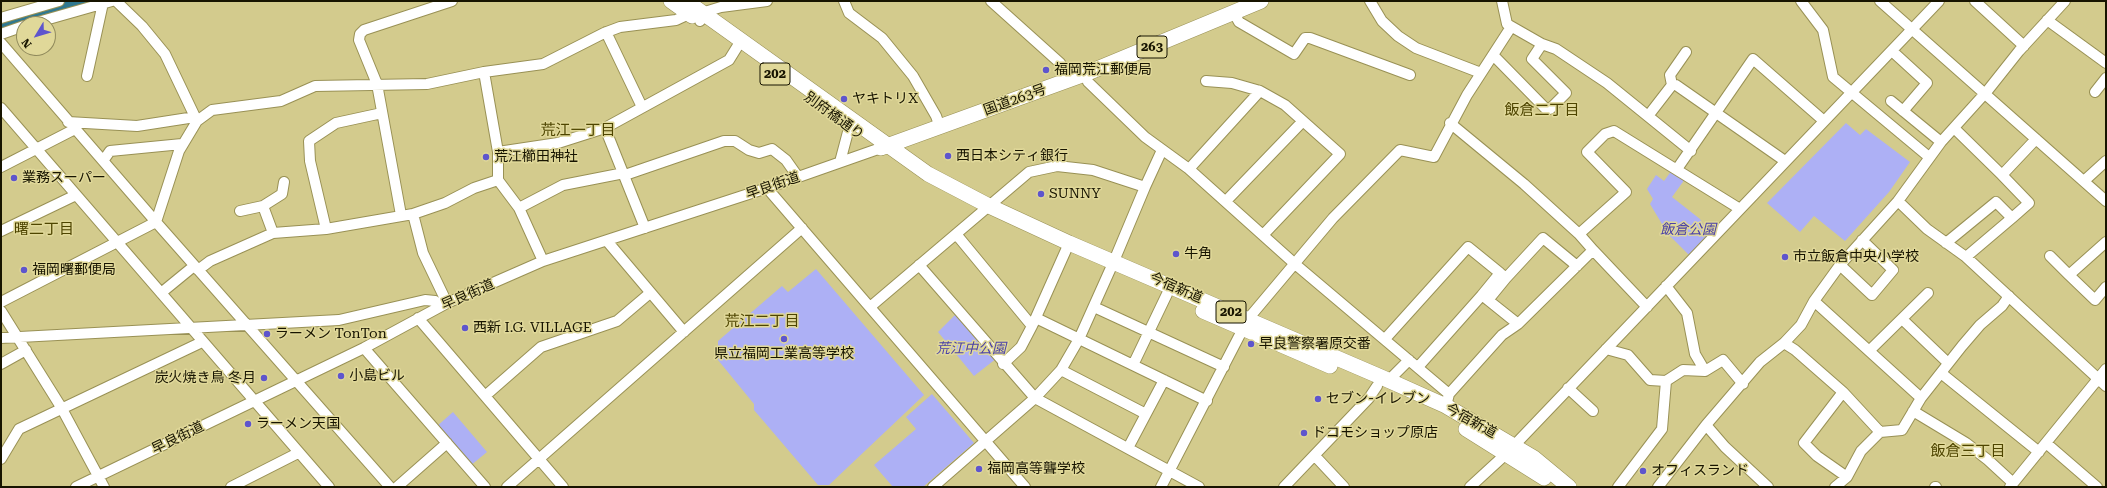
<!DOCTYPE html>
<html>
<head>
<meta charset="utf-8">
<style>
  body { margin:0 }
  #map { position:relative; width:2107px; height:488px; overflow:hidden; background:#d3cb8d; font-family:"Roboto Serif",serif }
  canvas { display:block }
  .frame { position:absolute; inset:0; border:2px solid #171400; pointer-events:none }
  .north { position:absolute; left:16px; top:16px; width:40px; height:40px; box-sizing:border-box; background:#e0d899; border:1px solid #908a5c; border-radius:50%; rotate:232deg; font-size:11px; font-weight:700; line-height:16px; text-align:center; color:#171400 }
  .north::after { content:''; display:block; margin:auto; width:14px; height:18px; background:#5e55cd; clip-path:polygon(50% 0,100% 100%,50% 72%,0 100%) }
</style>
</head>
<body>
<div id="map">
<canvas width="2107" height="488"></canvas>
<div class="frame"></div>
<div class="north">N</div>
</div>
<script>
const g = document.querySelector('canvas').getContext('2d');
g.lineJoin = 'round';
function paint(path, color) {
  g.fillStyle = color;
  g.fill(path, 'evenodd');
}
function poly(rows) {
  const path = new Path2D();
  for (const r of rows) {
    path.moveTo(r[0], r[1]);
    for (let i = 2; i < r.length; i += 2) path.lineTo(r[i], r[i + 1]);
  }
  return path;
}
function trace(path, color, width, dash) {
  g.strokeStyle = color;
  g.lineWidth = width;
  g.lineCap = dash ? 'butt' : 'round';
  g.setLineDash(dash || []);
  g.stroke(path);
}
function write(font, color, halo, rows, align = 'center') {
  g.font = font + ' "Roboto Serif","Noto Sans JP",serif';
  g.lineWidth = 3;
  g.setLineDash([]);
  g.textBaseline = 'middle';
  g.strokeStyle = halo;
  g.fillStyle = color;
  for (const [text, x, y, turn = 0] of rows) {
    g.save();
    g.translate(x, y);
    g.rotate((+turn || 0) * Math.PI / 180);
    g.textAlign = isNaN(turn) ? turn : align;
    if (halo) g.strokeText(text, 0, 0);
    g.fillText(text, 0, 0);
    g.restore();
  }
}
paint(poly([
  [1846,123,1860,135,1866,129,1910,162,1889,192,1845,241,1814,216,1800,232,1767,203],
  [1672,170,1685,179,1672,197,1700,219,1710,237,1691,257,1668,234,1650,204,1653,199,1647,189,1656,175,1664,181],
  [816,269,924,395,829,485,818,485,754,410,754,404,718,360,718,341,782,286,788,292],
  [958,312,997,358,974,376,938,332],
  [932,394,974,443,923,487,893,487,874,465,916,429,906,417],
  [453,412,487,452,470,466,436,427]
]), '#adb0f5');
trace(poly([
  [1,26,91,1]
]), '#30788f', 15);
const minor = poly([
  [116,1,142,26,165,54,197,121],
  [844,1,849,13,882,38,913,76,936,116,940,127],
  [991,1,1060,63,1071,80],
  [1370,1,1382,21,1398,36,1416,48,1481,73],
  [1801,1,1823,30,1833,77,1929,157],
  [1880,1,2106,201],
  [1975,1,2024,46],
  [1234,13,1239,22,1294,54,1305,38,1310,38,1410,75],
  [1,18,59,1],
  [2047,20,2106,63],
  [700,21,708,11,721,7,767,1],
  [31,24,112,1],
  [606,32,642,107],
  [1,34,24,26],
  [1,43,156,222,390,487],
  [1542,44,1556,49,1607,83,1691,151],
  [1892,51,1927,83,1903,111],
  [1494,56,1546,109,1550,109,1566,93,1532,59,1542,44,1507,24,1502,1],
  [484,72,498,152,558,143,605,128,729,60,742,39],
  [1085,74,1088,82,1145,137,1189,169,1295,264,1449,394,1446,406],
  [87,76,103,3],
  [1206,81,1232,83,1260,91],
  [1672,85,1670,75,1686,52],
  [2095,92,2106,78],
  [1891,101,1941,142],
  [1,108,329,487],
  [382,113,336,123,309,141,310,161,326,229,413,214,423,253,447,303],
  [1648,116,1672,85,1676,85,1785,161],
  [68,122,137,126,195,117],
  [1450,123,1524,184,1579,234],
  [605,128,645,228],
  [1954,128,2002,175],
  [498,152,498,180,519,208,543,261],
  [103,161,110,151,182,144],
  [840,162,849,128],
  [1,167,75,129],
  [1189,169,1260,91,1285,105,1340,154,1263,235],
  [1677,169,1753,59,1824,121],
  [625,175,724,141,735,141,749,150,759,153,772,149,786,160,798,177],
  [2084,181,2106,161],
  [767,188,1025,487],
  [1226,201,1303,121],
  [1898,201,1927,229,1966,257,2106,386],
  [263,206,282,194,284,182],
  [519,208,563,185,624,173],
  [240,211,263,206,273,233],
  [413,214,445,203,474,188,498,180],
  [401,215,377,84,359,40,360,34,364,30,452,1],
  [2012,218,2029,203,2002,175,2036,139],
  [1,231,76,195],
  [956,234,1032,326,1021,347,1003,364],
  [607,241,684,332],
  [1946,243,1996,202,2012,218,1966,257],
  [1593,250,1579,234,1626,192,1587,152,1605,134,1614,131,1740,209],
  [2050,256,2069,275,2106,242],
  [919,265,1035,398,1199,487],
  [1840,265,1872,295,1893,270,1862,240],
  [198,270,210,261,273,233,326,229],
  [2069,275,2095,300,2106,287],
  [1506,278,1543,238,1577,266],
  [1666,286,1687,313,1695,354,1705,371],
  [161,293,194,266],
  [1488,300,1506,278,1500,273,1482,295,1488,300,1518,324],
  [1814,301,1921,398],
  [1,302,156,222,179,151,197,121,212,110,281,101,315,86,427,84,484,72,543,64,604,33,620,27,676,20,689,14,691,10],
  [870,307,1029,172,1057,166,1093,170,1145,187,1162,150],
  [1094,307,1224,367],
  [1,311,61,407,104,487],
  [418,318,563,487],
  [1036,318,1207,401],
  [1902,319,1948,363],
  [1033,324,1066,250],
  [1,338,339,320,425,300,435,301,441,306],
  [1385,339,1468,247,1500,273],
  [1784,343,1795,350,1843,392,1880,432],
  [364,348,485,487],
  [1606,349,1628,355,1650,380,1666,381,1683,370,1705,371,1723,360,1743,384],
  [1869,351,1928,293],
  [1,364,26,350],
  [1133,365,1167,294],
  [1418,367,1482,295],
  [1061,370,1146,414],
  [1941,373,2039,452],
  [1389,380,1409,360],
  [1568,388,1593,411],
  [1843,392,1804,443,1817,456,1847,477],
  [1449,394,1502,335,1518,324,1593,250,1647,307],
  [485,396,541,347,617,321,650,293],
  [1913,411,1966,443,1988,460,2013,483],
  [1706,425,1725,447,1768,487],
  [2046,443,2097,487],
  [1128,448,1164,380],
  [1315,456,1344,487],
  [1,459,19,429,202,342],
  [76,487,364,348,447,303,543,261,767,188,878,149],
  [231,487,298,453],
  [397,487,447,443],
  [507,487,802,228],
  [933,487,1035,398,1061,370,1079,339,1114,261,1145,187],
  [1161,487,1248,319,1333,218,1400,150,1434,157,1467,95,1511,27],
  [1284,487,1369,398,1377,386],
  [1470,487,1507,453,1939,1],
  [1618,487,1662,429,1666,381],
  [1658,487,1706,425,1760,362,1784,343,1801,325,1814,301,1840,265,1898,201,1941,142,1988,90,2019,51,2065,1],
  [1835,487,1847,477,1861,451,1880,432,1902,430,1921,398,1962,346,1980,325,2002,306,2009,296],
  [1935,487,1936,487],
  [2010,487,2106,369]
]);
const highway = poly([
  [671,1,692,16],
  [686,1,928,174,989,206,1069,243,1381,377,1446,406,1534,458,1569,487],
  [881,148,1085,74,1261,1],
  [1203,311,1330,366],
  [1466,429,1544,478]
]);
trace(minor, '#999155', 12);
trace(highway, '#999155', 16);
trace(minor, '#fff', 10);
trace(highway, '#fff', 15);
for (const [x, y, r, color] of [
  [1046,70,4,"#5e55cd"],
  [844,99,4,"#5e55cd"],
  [948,156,4,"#5e55cd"],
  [486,157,4,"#5e55cd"],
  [14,178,4,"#5e55cd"],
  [1041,194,4,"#5e55cd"],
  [1176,254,4,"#5e55cd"],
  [1785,257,4,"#5e55cd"],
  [24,270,4,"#5e55cd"],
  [465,328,4,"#5e55cd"],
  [267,334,4,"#5e55cd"],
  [784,339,4,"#5e55cd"],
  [1251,344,4,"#5e55cd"],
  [341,376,4,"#5e55cd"],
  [264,378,4,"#5e55cd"],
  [1318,399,4,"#5e55cd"],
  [248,424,4,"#5e55cd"],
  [1304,433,4,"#5e55cd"],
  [979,469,4,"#5e55cd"],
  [1643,471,4,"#5e55cd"]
]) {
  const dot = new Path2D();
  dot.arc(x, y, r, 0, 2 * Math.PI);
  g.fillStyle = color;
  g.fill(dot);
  trace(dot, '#e0d899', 1.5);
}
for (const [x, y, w] of [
  [1152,47,30],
  [775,74,30],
  [1231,312,30]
]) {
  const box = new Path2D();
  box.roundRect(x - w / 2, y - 11, w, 22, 3);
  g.fillStyle = '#e0d899';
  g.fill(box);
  trace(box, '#171400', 1);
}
write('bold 13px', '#171400', null, [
  ["263",1152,47],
  ["202",775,74],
  ["202",1231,312]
]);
write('14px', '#171400', '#e0d899', [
  ["福岡荒江郵便局",1054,70],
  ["ヤキトリX",852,99],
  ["西日本シティ銀行",956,156],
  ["荒江櫛田神社",494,157],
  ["業務スーパー",22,178],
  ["SUNNY",1049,194],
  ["牛角",1184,254],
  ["市立飯倉中央小学校",1793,257],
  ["福岡曙郵便局",32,270],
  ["西新 I.G. VILLAGE",473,328],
  ["ラーメン TonTon",275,334],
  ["早良警察署原交番",1259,344],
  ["県立福岡工業高等学校",784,354,"center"],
  ["小島ビル",349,376],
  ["炭火焼き鳥 冬月",256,378,"right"],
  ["セブン-イレブン",1326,399],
  ["ラーメン天国",256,424],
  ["ドコモショップ原店",1312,433],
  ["福岡高等聾学校",987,469],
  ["オフィスランド",1651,471]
], 'left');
write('14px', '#171400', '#e0d899', [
  ["国道263号",1015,100,-20],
  ["別府橋通り",834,116,36],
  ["早良街道",773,186,-19],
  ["今宿新道",1176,288,23],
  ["早良街道",468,295,-24],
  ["今宿新道",1471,421,29],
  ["早良街道",178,438,-26]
]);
write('italic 14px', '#4a40a8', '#e0d899', [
  ["飯倉公園",1688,230],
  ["荒江中公園",971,349]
]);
write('15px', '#4e4500', '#e0d899', [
  ["飯倉二丁目",1542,111],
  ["荒江一丁目",578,131],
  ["曙二丁目",44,230],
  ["荒江二丁目",762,322],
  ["飯倉三丁目",1968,452]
]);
</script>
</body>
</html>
